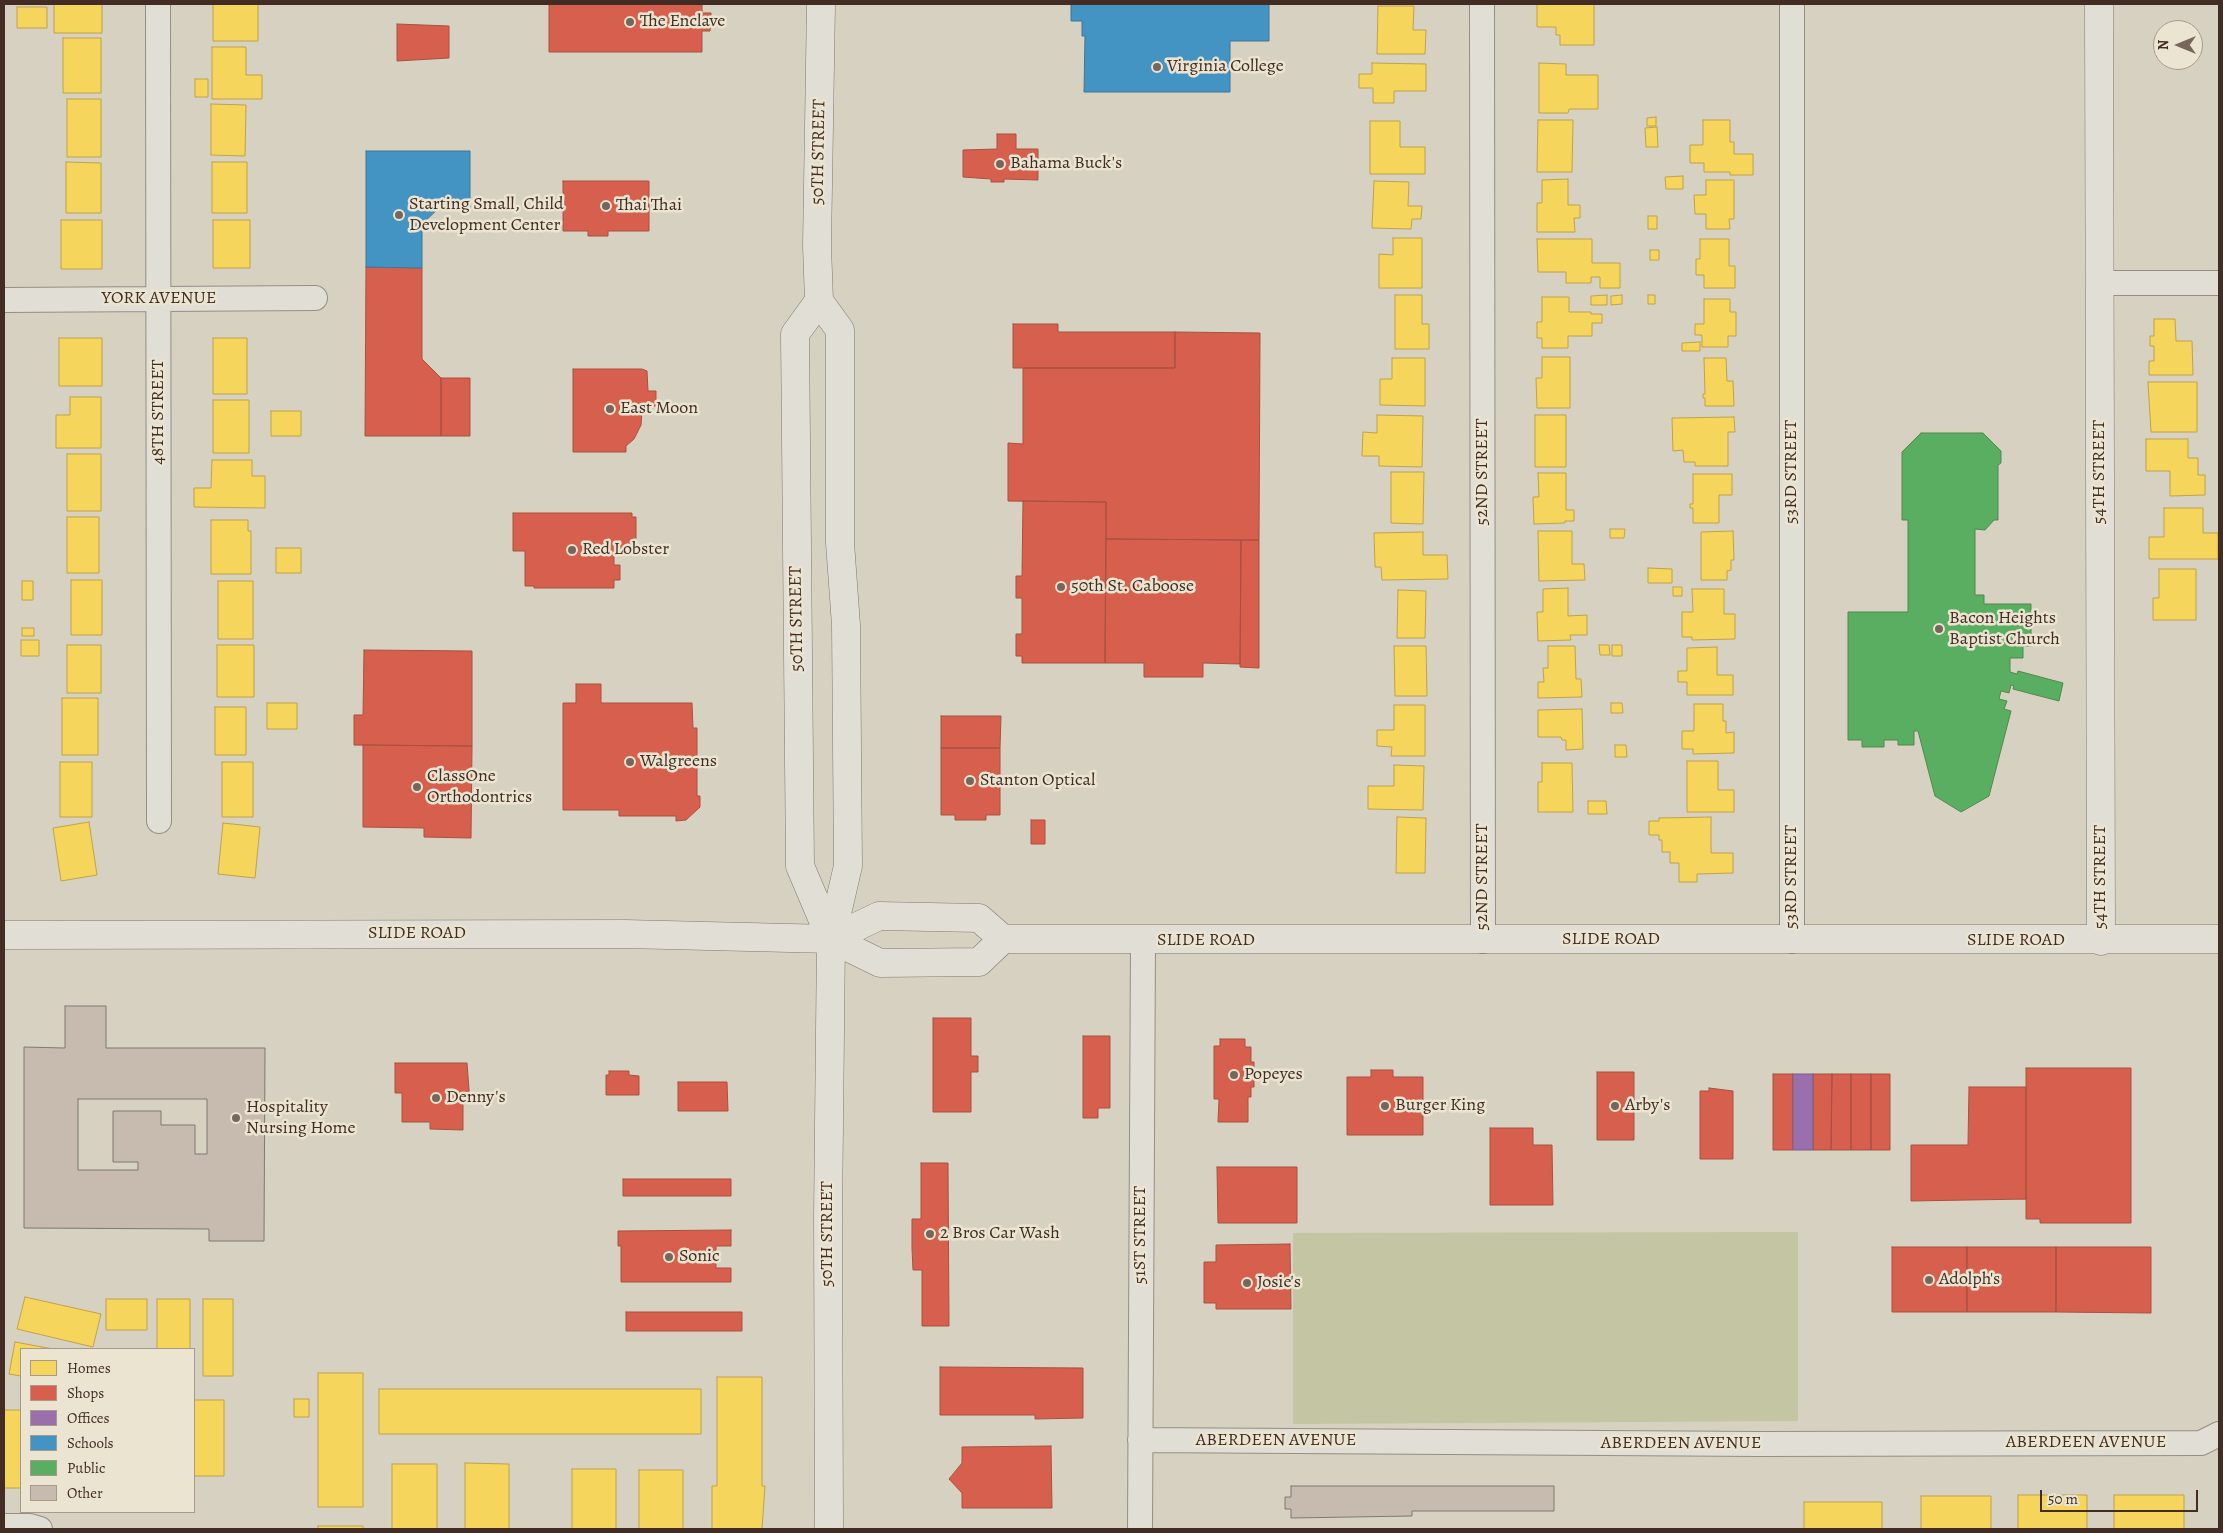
<!DOCTYPE html>
<html>
<head>
<meta charset="utf-8">
<style>
  body { margin:0 }
  #map { position:relative; width:2223px; height:1533px; overflow:hidden; background:#d6d1c0; font-family:Alegreya,serif }
  canvas { display:block }
  .frame { position:absolute; inset:0; border:5px solid #422c24; pointer-events:none }
  .legend { position:absolute; left:20px; top:1348px; width:175px; height:165px; box-sizing:border-box; background:#eae4d1; border:1px solid #a79a8c; margin:0; padding:6px 9px; list-style:none; font-size:15px; color:#422c24 }
  .legend li { display:flex; align-items:center; gap:10px; height:25px }
  .legend b { width:25px; border:1px solid #a79a8c }
  .north { position:absolute; left:2153px; top:20px; width:50px; height:50px; box-sizing:border-box; background:#eae4d1; border:1px solid #a79a8c; border-radius:50%; rotate:270deg; font-size:14px; font-weight:700; line-height:20px; text-align:center; color:#422c24 }
  .north::after { content:''; display:block; margin:auto; width:18px; height:22px; background:#76665b; clip-path:polygon(50% 0,100% 100%,50% 72%,0 100%) }
  .scale { position:absolute; left:2040px; top:1490px; width:158px; height:22px; box-sizing:border-box; border:2px solid #422c24; border-top:0; padding-left:6px; font-size:15px; line-height:18px; white-space:nowrap; color:#422c24; -webkit-text-stroke:4px #eae4d1; paint-order:stroke }
</style>
</head>
<body>
<div id="map">
<canvas width="2223" height="1533"></canvas>
<div class="frame"></div>
<ul class="legend">
<li><b style="height:14px;background:#f6d55c"></b>Homes</li>
<li><b style="height:14px;background:#d6604d"></b>Shops</li>
<li><b style="height:14px;background:#9970ab"></b>Offices</li>
<li><b style="height:14px;background:#4393c3"></b>Schools</li>
<li><b style="height:14px;background:#5aae61"></b>Public</li>
<li><b style="height:14px;background:#c7bbb0"></b>Other</li>
</ul>
<div class="north">N</div>
<div class="scale">50 m</div>
</div>
<script>
const g = document.querySelector('canvas').getContext('2d');
g.lineJoin = 'round';
function paint(path, color) {
  g.fillStyle = color;
  g.fill(path, 'evenodd');
}
function poly(rows) {
  const path = new Path2D();
  for (const r of rows) {
    path.moveTo(r[0], r[1]);
    for (let i = 2; i < r.length; i += 2) path.lineTo(r[i], r[i + 1]);
  }
  return path;
}
function trace(path, color, width, dash) {
  g.strokeStyle = color;
  g.lineWidth = width;
  g.lineCap = dash ? 'butt' : 'round';
  g.setLineDash(dash || []);
  g.stroke(path);
}
function write(font, color, halo, rows, align = 'center') {
  g.font = font + ' Alegreya,serif';
  g.lineWidth = 5;
  g.setLineDash([]);
  g.textBaseline = 'middle';
  g.strokeStyle = halo;
  g.fillStyle = color;
  for (const [text, x, y, turn = 0] of rows) {
    g.save();
    g.translate(x, y);
    g.rotate((+turn || 0) * Math.PI / 180);
    g.textAlign = isNaN(turn) ? turn : align;
    if (halo) g.strokeText(text, 0, 0);
    g.fillText(text, 0, 0);
    g.restore();
  }
}
paint(poly([
  [1798,1232,1798,1421,1293,1424,1293,1233]
]), '#c4c5a3');
const homes = poly([
  [54,4,102,4,102,33,54,33,54,4],
  [213,4,258,4,258,41,213,41,213,4],
  [1537,4,1594,4,1594,45,1560,45,1560,35,1556,35,1556,27,1537,27,1537,4],
  [1378,6,1414,6,1413,30,1426,30,1425,54,1377,54,1378,6],
  [17,7,47,7,47,28,17,28,17,7],
  [63,38,101,38,101,93,63,93,63,38],
  [212,47,246,47,246,75,262,75,262,99,212,99,212,47],
  [1372,63,1426,64,1426,91,1394,91,1394,103,1373,103,1373,88,1359,88,1359,74,1372,74,1372,63],
  [1539,63,1566,64,1566,75,1598,75,1598,109,1569,109,1568,113,1539,113,1539,63],
  [195,79,208,79,208,97,195,97,195,79],
  [67,99,101,99,101,157,67,157,67,99],
  [211,104,246,105,245,156,211,155,211,104],
  [1656,117,1656,126,1647,126,1647,118,1656,117],
  [1538,120,1573,120,1572,172,1537,172,1538,120],
  [1703,120,1730,120,1730,142,1734,142,1734,154,1753,154,1753,175,1730,175,1730,172,1704,172,1704,163,1690,163,1690,145,1703,145,1703,120],
  [1370,121,1400,121,1400,147,1425,147,1425,174,1370,174,1370,121],
  [1657,127,1658,147,1646,147,1645,128,1657,127],
  [66,162,101,163,101,213,66,213,66,162],
  [212,162,247,162,247,213,212,213,212,162],
  [1683,176,1683,189,1666,189,1665,177,1683,176],
  [1568,179,1568,205,1580,205,1580,218,1574,218,1575,232,1537,232,1537,203,1542,203,1542,180,1568,179],
  [1706,180,1734,180,1734,219,1729,219,1730,229,1706,229,1706,214,1695,214,1694,195,1706,195,1706,180],
  [1374,181,1409,182,1408,206,1422,206,1421,219,1412,219,1411,229,1372,228,1374,181],
  [1648,216,1657,216,1657,229,1648,229,1648,216],
  [61,220,102,220,102,269,61,269,61,220],
  [213,220,250,220,250,268,213,268,213,220],
  [1393,238,1422,238,1422,288,1379,288,1379,254,1393,255,1393,238],
  [1537,239,1592,239,1592,263,1620,263,1620,288,1600,288,1600,277,1591,277,1591,283,1566,283,1566,272,1538,272,1537,239],
  [1700,239,1729,239,1729,266,1735,266,1735,288,1704,288,1704,275,1696,275,1696,259,1700,259,1700,239],
  [1650,250,1659,250,1659,260,1650,260,1650,250],
  [1395,295,1422,295,1422,324,1429,324,1429,349,1395,349,1395,295],
  [1607,295,1607,305,1591,305,1591,296,1607,295],
  [1622,295,1622,304,1611,305,1611,296,1622,295],
  [1648,295,1655,295,1655,304,1648,304,1648,295],
  [1542,297,1569,297,1569,312,1591,312,1591,314,1602,314,1602,323,1592,323,1592,336,1568,336,1568,348,1542,348,1542,338,1537,338,1537,322,1542,322,1542,297],
  [1704,299,1730,299,1730,312,1736,312,1736,336,1728,336,1728,347,1702,347,1702,335,1695,335,1695,324,1704,324,1704,299],
  [2154,319,2175,319,2176,341,2192,341,2193,375,2149,375,2149,361,2154,361,2154,346,2150,346,2150,336,2154,336,2154,319],
  [59,338,102,338,102,386,59,386,59,338],
  [213,338,247,338,247,394,213,394,213,338],
  [1700,342,1700,351,1682,351,1682,343,1700,342],
  [1542,357,1570,357,1570,408,1537,408,1536,378,1542,378,1542,357],
  [1392,358,1425,358,1425,406,1380,405,1380,379,1392,379,1392,358],
  [1704,358,1726,358,1727,381,1733,381,1734,406,1705,406,1705,398,1703,398,1703,394,1705,394,1704,358],
  [2148,382,2197,382,2197,432,2151,432,2148,382],
  [70,397,101,397,101,448,56,448,56,415,70,415,70,397],
  [213,400,249,400,249,453,213,453,213,400],
  [271,411,301,411,301,436,271,436,271,411],
  [1377,415,1423,416,1422,467,1379,466,1379,456,1362,456,1363,432,1377,433,1377,415],
  [1535,415,1566,415,1566,467,1535,467,1535,415],
  [1734,417,1735,432,1728,432,1728,466,1695,466,1695,462,1684,462,1683,450,1673,451,1672,418,1734,417],
  [2146,439,2188,439,2188,458,2198,458,2198,475,2205,475,2205,495,2170,496,2170,471,2146,471,2146,439],
  [67,454,101,454,101,511,67,511,67,454],
  [212,460,252,460,252,476,265,476,265,508,194,507,194,488,211,488,212,460],
  [1391,472,1424,472,1423,524,1391,523,1391,472],
  [1538,473,1566,473,1566,510,1574,510,1574,521,1565,521,1565,523,1534,524,1533,497,1539,497,1538,473],
  [1693,474,1732,474,1732,495,1719,495,1719,523,1693,523,1693,508,1690,508,1690,504,1693,504,1693,474],
  [2164,508,2203,508,2203,533,2218,533,2218,559,2149,559,2149,537,2164,537,2164,508],
  [67,517,99,517,99,573,67,573,67,517],
  [211,520,248,520,248,531,251,531,251,574,211,574,211,520],
  [1610,529,1625,529,1624,538,1610,538,1610,529],
  [1538,531,1572,531,1572,564,1584,564,1585,580,1539,581,1538,531],
  [1733,531,1734,560,1731,560,1731,570,1727,571,1727,580,1701,580,1701,532,1733,531],
  [1423,532,1423,555,1447,555,1448,579,1382,580,1381,567,1375,567,1374,533,1423,532],
  [276,548,301,548,301,573,276,573,276,548],
  [1648,568,1672,569,1672,583,1648,583,1648,568],
  [2159,569,2196,569,2196,620,2153,620,2153,598,2159,598,2159,569],
  [71,580,102,580,102,635,71,635,71,580],
  [22,581,33,581,33,600,22,600,22,581],
  [218,581,253,581,253,639,218,639,218,581],
  [1673,587,1682,587,1682,596,1673,596,1673,587],
  [1568,588,1568,616,1587,615,1587,635,1570,635,1571,640,1538,641,1537,612,1543,612,1543,589,1568,588],
  [1692,589,1724,589,1724,614,1735,614,1735,639,1692,640,1692,637,1682,637,1682,612,1693,612,1692,589],
  [1398,590,1426,591,1425,638,1397,638,1398,590],
  [22,628,34,628,34,636,22,636,22,628],
  [21,640,39,640,39,656,21,656,21,640],
  [67,645,101,645,101,693,67,693,67,645],
  [217,645,254,645,254,697,217,697,217,645],
  [1599,645,1609,645,1610,655,1600,655,1599,645],
  [1612,645,1622,645,1622,656,1612,656,1612,645],
  [1394,646,1426,646,1427,696,1395,696,1394,646],
  [1548,646,1575,646,1576,679,1581,679,1582,697,1538,698,1538,682,1544,682,1543,668,1548,668,1548,646],
  [1717,647,1717,675,1733,675,1733,695,1687,695,1687,682,1678,682,1678,671,1687,671,1687,648,1717,647],
  [62,698,98,698,98,755,62,755,62,698],
  [267,703,297,703,297,729,267,729,267,703],
  [1611,703,1622,703,1623,713,1611,713,1611,703],
  [1694,704,1723,704,1723,721,1726,721,1726,733,1734,732,1734,753,1693,754,1693,749,1682,749,1682,731,1694,731,1694,704],
  [1394,705,1425,705,1425,756,1391,756,1392,747,1377,746,1377,730,1394,730,1394,705],
  [215,707,246,707,246,755,215,755,215,707],
  [1582,709,1583,749,1566,750,1566,740,1562,740,1561,737,1538,737,1538,710,1582,709],
  [1615,745,1626,745,1627,757,1615,757,1615,745],
  [1687,761,1718,761,1718,790,1734,790,1734,812,1687,812,1687,761],
  [60,762,92,762,92,817,60,817,60,762],
  [222,762,253,762,253,817,222,817,222,762],
  [1542,763,1572,763,1573,812,1538,812,1538,782,1542,782,1542,763],
  [1394,765,1424,766,1423,810,1368,809,1368,786,1394,786,1394,765],
  [1588,801,1606,801,1607,814,1588,814,1588,801],
  [1397,817,1426,818,1425,873,1396,873,1397,817],
  [1711,817,1711,853,1733,853,1733,873,1697,874,1697,882,1679,882,1679,863,1670,863,1670,852,1662,852,1662,840,1659,840,1659,835,1649,835,1649,821,1659,821,1659,818,1711,817],
  [89,822,97,875,61,881,53,828,89,822],
  [223,823,260,827,255,878,218,874,223,823],
  [25,1297,101,1314,93,1347,17,1329,25,1297],
  [106,1299,147,1299,147,1330,106,1330,106,1299],
  [157,1299,190,1299,190,1349,157,1349,157,1299],
  [203,1299,233,1299,233,1376,203,1376,203,1299],
  [15,1342,53,1349,21,1349,21,1376,9,1374,15,1342],
  [318,1373,363,1373,363,1507,318,1507,318,1373],
  [717,1377,762,1377,762,1486,765,1486,762,1529,712,1529,712,1486,717,1486,717,1377],
  [379,1389,701,1389,701,1434,379,1434,379,1389],
  [294,1399,309,1399,309,1417,294,1417,294,1399],
  [194,1400,224,1400,224,1476,194,1476,194,1400],
  [4,1410,21,1410,21,1488,4,1488,4,1410],
  [465,1463,509,1464,509,1529,465,1529,465,1463],
  [392,1464,437,1464,437,1529,392,1529,392,1464],
  [572,1469,616,1469,616,1529,572,1529,572,1469],
  [639,1470,683,1470,683,1529,639,1529,639,1470],
  [2018,1495,2087,1495,2087,1529,2018,1529,2018,1495],
  [2114,1495,2184,1495,2184,1529,2114,1529,2114,1495],
  [1921,1496,1991,1496,1991,1529,1921,1529,1921,1496],
  [1804,1502,1882,1502,1882,1529,1804,1529,1804,1502],
  [318,1526,363,1526,363,1529,318,1529,318,1526]
]);
paint(homes, '#f6d55c');
trace(homes, '#c0a24b', 1);
const shops = poly([
  [549,4,702,4,702,13,711,13,710,31,702,31,702,52,549,52,549,4],
  [397,24,449,26,449,58,397,61,397,24],
  [997,134,1016,134,1016,149,1038,149,1038,180,1004,179,1004,182,991,182,991,179,963,177,963,150,997,149,997,134],
  [563,181,649,181,649,231,608,231,608,236,588,236,588,231,563,231,563,181],
  [366,267,422,268,422,359,441,378,441,436,365,436,366,267],
  [1013,324,1058,324,1058,332,1175,332,1175,368,1013,368,1013,324],
  [1175,332,1260,333,1259,540,1106,539,1106,502,1008,501,1008,443,1023,444,1023,368,1175,368,1175,332],
  [573,369,642,369,647,371,648,391,656,391,656,406,648,406,648,412,642,412,641,425,634,439,626,446,626,452,573,452,573,369],
  [441,378,470,378,470,436,441,436,441,378],
  [1023,501,1106,502,1105,663,1022,663,1022,656,1016,656,1016,634,1022,634,1022,598,1016,598,1016,576,1022,576,1023,501],
  [513,513,632,513,632,517,636,517,636,550,632,550,632,553,614,553,614,565,620,565,620,580,614,580,614,588,534,588,534,586,525,586,525,551,513,551,513,513],
  [1106,539,1241,540,1240,664,1203,663,1203,677,1144,677,1144,663,1105,663,1106,539],
  [1241,540,1259,540,1259,668,1240,667,1241,540],
  [364,650,472,651,472,746,354,745,354,715,363,715,364,650],
  [576,684,601,684,601,703,692,703,693,728,697,728,697,796,700,796,700,807,686,820,676,821,676,816,619,816,619,810,563,810,563,703,576,703,576,684],
  [941,716,1001,716,1000,748,941,748,941,716],
  [363,745,472,746,471,838,424,837,424,828,363,827,363,745],
  [941,748,1000,748,1000,815,986,815,986,820,955,820,955,815,941,815,941,748],
  [1031,820,1045,820,1045,844,1031,844,1031,820],
  [933,1018,971,1018,971,1056,978,1056,978,1072,971,1072,971,1112,933,1112,933,1018],
  [1083,1036,1110,1036,1110,1108,1098,1108,1098,1118,1083,1118,1083,1036],
  [1220,1039,1245,1039,1245,1047,1251,1047,1251,1062,1254,1062,1254,1087,1251,1087,1251,1097,1248,1097,1248,1122,1218,1122,1219,1099,1214,1099,1214,1046,1220,1046,1220,1039],
  [395,1063,467,1063,470,1103,463,1103,463,1130,430,1129,430,1122,402,1122,402,1093,395,1093,395,1063],
  [2026,1068,2131,1068,2131,1223,2040,1223,2040,1219,2026,1219,2026,1068],
  [1371,1070,1393,1070,1393,1077,1423,1077,1423,1135,1347,1135,1347,1077,1371,1077,1371,1070],
  [609,1071,629,1071,629,1075,639,1076,639,1095,606,1095,606,1075,609,1075,609,1071],
  [1597,1072,1634,1072,1634,1140,1597,1140,1597,1072],
  [1773,1074,1793,1074,1793,1150,1773,1150,1773,1074],
  [1813,1074,1832,1074,1831,1150,1813,1150,1813,1074],
  [1832,1074,1851,1074,1851,1150,1831,1150,1832,1074],
  [1851,1074,1871,1074,1871,1150,1851,1150,1851,1074],
  [1871,1074,1890,1074,1890,1150,1871,1150,1871,1074],
  [678,1082,727,1082,728,1111,678,1111,678,1082],
  [1969,1087,2026,1087,2026,1199,1911,1201,1911,1145,1968,1145,1969,1087],
  [1709,1088,1733,1091,1733,1159,1700,1159,1700,1091,1709,1091,1709,1088],
  [1490,1128,1533,1128,1533,1145,1552,1145,1553,1205,1490,1205,1490,1128],
  [921,1163,948,1163,949,1326,922,1326,922,1270,913,1270,912,1248,912,1219,921,1219,921,1163],
  [1217,1167,1297,1167,1297,1223,1218,1223,1217,1167],
  [623,1179,731,1179,731,1196,623,1196,623,1179],
  [731,1230,731,1246,716,1246,716,1268,731,1268,731,1282,621,1282,621,1246,618,1246,618,1231,731,1230],
  [1290,1244,1291,1309,1216,1309,1216,1303,1204,1303,1204,1262,1216,1262,1216,1245,1290,1244],
  [1892,1247,1967,1247,1967,1312,1892,1312,1892,1247],
  [1967,1247,2056,1247,2056,1312,1967,1312,1967,1247],
  [2056,1247,2151,1247,2151,1313,2056,1312,2056,1247],
  [626,1312,742,1312,742,1331,626,1331,626,1312],
  [940,1367,1083,1368,1083,1418,1035,1419,1035,1415,940,1415,940,1367],
  [1051,1446,1052,1508,962,1508,962,1493,949,1479,962,1463,962,1447,1051,1446]
]);
paint(shops, '#d6604d');
trace(shops, '#aa5041', 1);
const offices = poly([
  [1793,1074,1813,1074,1813,1150,1793,1150,1793,1074]
]);
paint(offices, '#9970ab');
trace(offices, '#7f5c82', 1);
const schools = poly([
  [1071,4,1269,4,1269,41,1230,41,1230,92,1084,92,1085,36,1082,36,1082,21,1071,21,1071,4],
  [366,151,470,151,470,207,440,207,422,224,422,268,366,267,366,151]
]);
paint(schools, '#4393c3');
trace(schools, '#437493', 1);
const public = poly([
  [1921,433,1983,433,2001,451,2001,463,1998,465,1998,520,1994,520,1985,530,1975,529,1975,595,1984,595,1984,604,2031,604,2031,646,2023,646,2023,658,2010,658,2010,672,2017,674,2018,671,2063,683,2059,701,2013,689,2014,686,2011,685,2009,693,2001,691,1999,699,2007,701,2004,709,2011,711,1989,796,1961,812,1935,796,1918,731,1914,731,1914,745,1898,745,1898,740,1884,740,1884,747,1862,747,1862,740,1848,740,1848,612,1908,612,1908,520,1902,520,1902,452,1921,433]
]);
paint(public, '#5aae61');
trace(public, '#53874f', 1);
const building = poly([
  [65,1006,106,1006,106,1048,265,1048,264,1241,209,1241,209,1229,24,1228,24,1047,65,1048,65,1006],
  [78,1099,207,1099,207,1154,195,1154,195,1125,161,1125,161,1111,113,1111,113,1162,138,1162,138,1170,78,1170,78,1099],
  [1291,1486,1554,1486,1554,1511,1412,1511,1412,1516,1291,1518,1291,1509,1285,1509,1285,1497,1291,1497,1291,1486]
]);
paint(building, '#c7bbb0');
trace(building, '#7f7970', 1);
const street = poly([
  [158,4,159,821],
  [1482,4,1483,941],
  [1792,4,1792,941],
  [2100,283,2219,283],
  [4,300,315,298],
  [1140,1440,1759,1444,2201,1443,2219,1434],
  [4,1526,30,1526,40,1529],
  [1140,1529,1143,941]
]);
const secondary = poly([
  [821,4,817,246,819,301,840,330,840,543,846,625,848,866,831,939,828,1217,829,1529],
  [2099,4,2101,941],
  [819,301,795,334,800,866,831,939],
  [4,935,625,934,831,939,880,963,979,962,1003,939],
  [831,939,879,916,979,918,1003,939,2219,939]
]);
trace(street, '#958e84', 26);
trace(secondary, '#7f7970', 29);
trace(street, '#e0ded5', 24);
trace(secondary, '#e0ded5', 28);
for (const [x, y, r, color] of [
  [630,22,5,"#76665b"],
  [1157,67,5,"#76665b"],
  [1000,164,5,"#76665b"],
  [606,206,5,"#76665b"],
  [399,215,5,"#76665b"],
  [610,409,5,"#76665b"],
  [572,550,5,"#76665b"],
  [1061,587,5,"#76665b"],
  [1939,629,5,"#76665b"],
  [630,762,5,"#76665b"],
  [970,781,5,"#76665b"],
  [417,787,5,"#76665b"],
  [1234,1075,5,"#76665b"],
  [436,1098,5,"#76665b"],
  [1385,1106,5,"#76665b"],
  [1615,1106,5,"#76665b"],
  [236,1118,5,"#76665b"],
  [930,1234,5,"#76665b"],
  [669,1257,5,"#76665b"],
  [1929,1280,5,"#76665b"],
  [1247,1283,5,"#76665b"]
]) {
  const dot = new Path2D();
  dot.arc(x, y, r, 0, 2 * Math.PI);
  g.fillStyle = color;
  g.fill(dot);
  trace(dot, '#eae4d1', 2);
}
write('18px', '#422c24', '#eae4d1', [
  ["The Enclave",640,22],
  ["Virginia College",1167,67],
  ["Bahama Buck's",1010,164],
  ["Starting Small, Child",409,205],
  ["Development Center",409,226],
  ["Thai Thai",616,206],
  ["East Moon",620,409],
  ["Red Lobster",582,550],
  ["50th St. Caboose",1071,587],
  ["Bacon Heights",1949,619],
  ["Baptist Church",1949,640],
  ["Walgreens",640,762],
  ["ClassOne",427,777],
  ["Orthodontrics",427,798],
  ["Stanton Optical",980,781],
  ["Popeyes",1244,1075],
  ["Denny's",446,1098],
  ["Burger King",1395,1106],
  ["Arby's",1625,1106],
  ["Hospitality",246,1108],
  ["Nursing Home",246,1129],
  ["2 Bros Car Wash",940,1234],
  ["Sonic",679,1257],
  ["Adolph's",1939,1280],
  ["Josie's",1257,1283]
], 'left');
write('18px', '#422c24', '#eae4d1', [
  ["50TH STREET",819,152,-89],
  ["YORK AVENUE",159,299],
  ["48TH STREET",159,412,-90],
  ["52ND STREET",1483,472,-90],
  ["53RD STREET",1792,472,-90],
  ["54TH STREET",2100,472,-90],
  ["50TH STREET",797,619,-91],
  ["52ND STREET",1483,877,-90],
  ["53RD STREET",1792,877,-90],
  ["54TH STREET",2101,877,-90],
  ["SLIDE ROAD",417,934],
  ["SLIDE ROAD",1611,940],
  ["SLIDE ROAD",1206,941],
  ["SLIDE ROAD",2016,941],
  ["50TH STREET",828,1234,-90],
  ["51ST STREET",1141,1235,-90],
  ["ABERDEEN AVENUE",1276,1441],
  ["ABERDEEN AVENUE",2086,1443],
  ["ABERDEEN AVENUE",1681,1444]
]);
</script>
</body>
</html>
